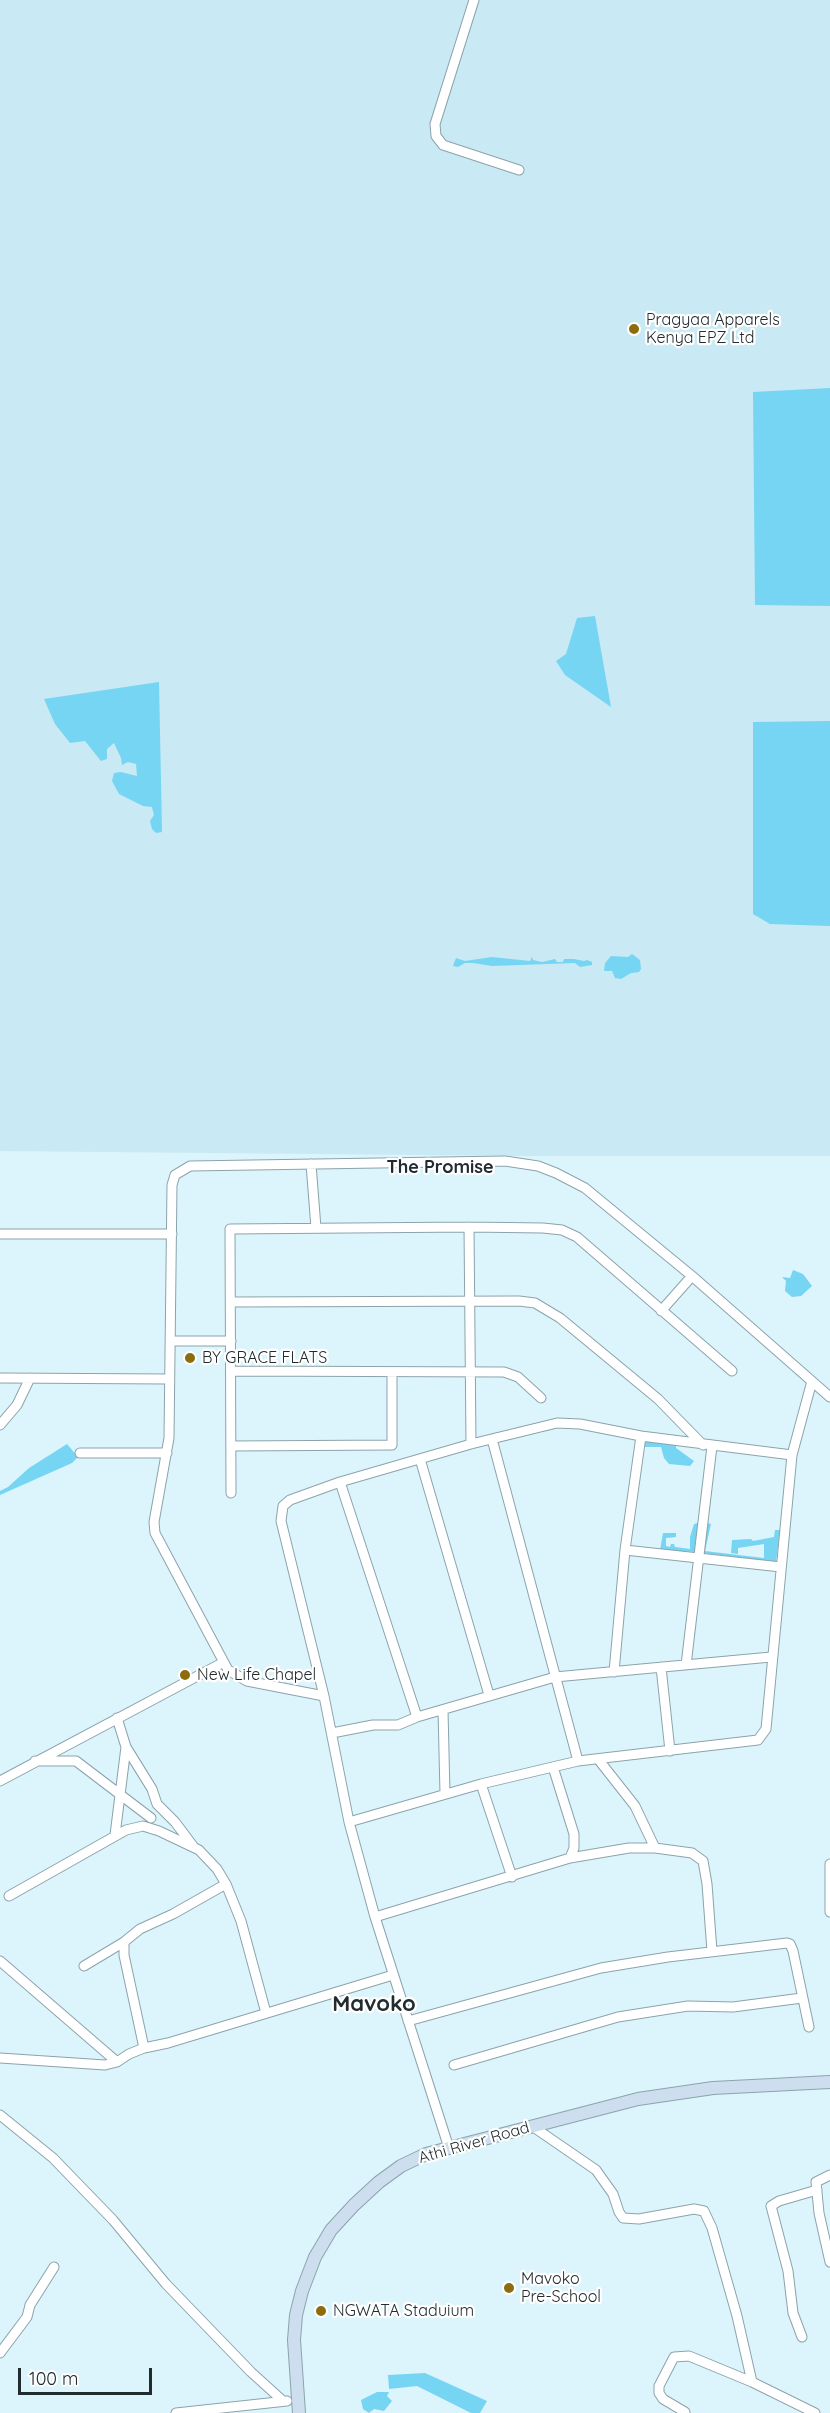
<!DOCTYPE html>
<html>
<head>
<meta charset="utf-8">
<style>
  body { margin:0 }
  #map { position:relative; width:830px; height:2413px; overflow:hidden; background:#dcf4fc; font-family:Quicksand,sans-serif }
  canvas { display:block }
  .scale { position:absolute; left:18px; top:2368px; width:134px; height:27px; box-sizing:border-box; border:3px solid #222b2e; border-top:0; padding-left:8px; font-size:18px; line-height:21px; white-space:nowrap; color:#222b2e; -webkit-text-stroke:4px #fff; paint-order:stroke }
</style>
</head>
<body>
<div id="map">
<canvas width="830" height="2413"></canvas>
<div class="scale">100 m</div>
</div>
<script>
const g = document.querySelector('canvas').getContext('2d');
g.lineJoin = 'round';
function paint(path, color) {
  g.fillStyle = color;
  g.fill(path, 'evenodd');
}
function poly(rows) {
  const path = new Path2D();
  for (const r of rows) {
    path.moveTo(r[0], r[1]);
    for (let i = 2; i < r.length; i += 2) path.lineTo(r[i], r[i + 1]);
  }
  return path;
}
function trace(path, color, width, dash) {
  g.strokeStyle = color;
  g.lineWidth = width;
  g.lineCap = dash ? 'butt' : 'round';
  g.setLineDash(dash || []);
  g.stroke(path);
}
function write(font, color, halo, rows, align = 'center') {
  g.font = font + ' Quicksand,sans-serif';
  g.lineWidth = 4.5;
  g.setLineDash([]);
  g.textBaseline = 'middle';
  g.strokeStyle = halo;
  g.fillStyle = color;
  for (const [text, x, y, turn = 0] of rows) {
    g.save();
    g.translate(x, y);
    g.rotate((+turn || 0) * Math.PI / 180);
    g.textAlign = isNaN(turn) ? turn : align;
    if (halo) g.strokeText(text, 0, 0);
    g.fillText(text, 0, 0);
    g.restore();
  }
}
paint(poly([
  [0,0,830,0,830,1156,527,1156,0,1151]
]), '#c9e9f4');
paint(poly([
  [830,388,830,606,755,605,753,392],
  [595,616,611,707,565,675,556,661,566,654,577,618],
  [159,682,162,832,156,833,152,829,150,821,154,815,152,807,143,806,119,794,112,781,114,773,121,772,137,776,136,764,128,762,122,765,121,758,114,743,107,749,107,759,101,761,85,741,70,743,55,724,44,699],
  [830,721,830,926,770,924,753,914,753,722],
  [632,954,640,960,641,969,639,972,631,973,621,979,615,978,612,971,604,971,605,963,611,956,628,957],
  [492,957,530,961,532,957,533,960,542,962,555,959,557,962,563,962,564,959,574,959,584,961,587,960,592,962,592,965,580,967,575,963,492,966,473,963,465,963,458,967,453,966,456,958,465,961],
  [793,1270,803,1274,812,1286,801,1296,792,1297,785,1291,786,1281,782,1277,790,1278],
  [657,1441,676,1443,676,1448,694,1461,690,1466,669,1464,664,1458,661,1447,645,1447,644,1442],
  [67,1444,78,1457,72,1463,0,1495,0,1491,8,1487,29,1468],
  [705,1522,711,1524,705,1551,764,1558,764,1544,738,1548,738,1554,731,1553,732,1540,751,1539,753,1541,774,1537,775,1530,780,1530,776,1562,703,1553],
  [698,1523,696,1552,660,1550,663,1533,676,1533,676,1537,666,1538,666,1546,670,1547,671,1544,674,1544,675,1547,690,1549,690,1537,694,1524],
  [425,2373,487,2401,480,2413,471,2413,417,2386,389,2389,388,2375],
  [377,2392,389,2392,387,2396,392,2401,384,2411,374,2409,369,2413,363,2409,361,2400]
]), '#76d5f3');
const street = poly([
  [474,0,435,124,436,136,443,145,519,170],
  [311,1164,316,1228],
  [469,1227,471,1444],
  [0,1234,172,1234],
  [231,1302,519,1301,535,1303,560,1318,658,1399,703,1445],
  [661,1311,692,1276],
  [171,1341,231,1341],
  [231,1371,504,1372,518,1377,541,1398],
  [0,1378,169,1379],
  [0,1425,17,1405,30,1378],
  [492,1439,578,1761],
  [231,1446,392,1445,392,1372],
  [80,1453,167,1453],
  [420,1459,489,1695],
  [340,1482,417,1717],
  [231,1493,230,1229,469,1227,543,1228,562,1230,577,1237,732,1371],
  [625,1550,641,1436],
  [686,1665,712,1446],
  [661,1667,670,1751],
  [614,1672,625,1550,781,1567],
  [324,1696,281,1521,283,1506,290,1500,340,1482,471,1444,557,1423,580,1424,641,1436,792,1455],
  [443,1710,445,1794],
  [332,1733,373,1725,398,1725,417,1717,555,1677,771,1657],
  [126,1747,152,1789,157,1804,175,1822,193,1846],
  [598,1759,635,1806,655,1848],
  [35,1761,76,1761,151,1818],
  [553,1767,574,1834,574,1848,570,1858],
  [0,1781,222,1663],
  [481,1784,512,1877],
  [349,1822,481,1784,578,1761,758,1740,766,1729,792,1455,812,1381],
  [115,1835,126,1747,117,1718],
  [830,1864,830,1912],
  [9,1896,126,1830,143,1826,159,1831,199,1850,217,1869,226,1884,241,1921,266,2013],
  [375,1917,570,1858,629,1848,655,1848,692,1853,703,1861,707,1884,712,1951],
  [0,1961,117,2062],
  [84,1966,124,1942],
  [408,2021,601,1968,668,1957,787,1943,790,1944,793,1951,809,2027],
  [144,2048,124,1955,124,1942,140,1929,173,1914,226,1884],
  [0,2058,105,2065,117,2062,129,2054,144,2048,168,2043,393,1975],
  [454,2065,618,2017,688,2006,733,2007,802,1998],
  [0,2115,53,2158,113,2220,166,2284,251,2372,283,2401],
  [532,2126,596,2170,613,2194,619,2212,623,2218,639,2219,694,2209,704,2211,712,2228,737,2316,752,2382,815,2413],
  [449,2148,375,1917,349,1822,324,1696,247,1681,228,1670,155,1533,154,1522,169,1438,172,1185,175,1175,190,1166,505,1161,538,1166,556,1173,585,1188,692,1276,830,1397],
  [830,2175,816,2182,819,2213,830,2262],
  [802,2337,793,2313,788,2271,771,2206,779,2201,817,2190],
  [0,2353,27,2317,30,2305,54,2267],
  [685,2412,663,2399,659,2393,659,2386,674,2357,689,2356,752,2382],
  [176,2413,287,2401]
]);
const secondary = poly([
  [299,2413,294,2340,296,2315,302,2291,315,2257,331,2230,354,2205,379,2182,401,2166,426,2154,638,2099,713,2088,830,2082]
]);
trace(street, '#8ca3ab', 11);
trace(secondary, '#8ca3ab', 14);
trace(street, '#fff', 9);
trace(secondary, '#cddfef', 12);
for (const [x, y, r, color] of [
  [634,329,6,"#8d6c0e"],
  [190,1358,6,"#8d6c0e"],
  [185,1675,6,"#8d6c0e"],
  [509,2288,6,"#8d6c0e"],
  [321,2311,6,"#8d6c0e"]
]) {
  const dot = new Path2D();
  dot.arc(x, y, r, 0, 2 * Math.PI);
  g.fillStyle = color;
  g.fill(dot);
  trace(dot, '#fff', 2);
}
write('16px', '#222b2e', '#fff', [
  ["Pragyaa Apparels",646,320],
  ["Kenya EPZ Ltd",646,338],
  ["BY GRACE FLATS",202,1358],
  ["New Life Chapel",197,1675],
  ["Mavoko",521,2279],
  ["Pre-School",521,2297],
  ["NGWATA Staduium",333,2311]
], 'left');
write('16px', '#222b2e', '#fff', [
  ["Athi River Road",474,2143,-16]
]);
write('bold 18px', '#222b2e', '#fff', [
  ["The Promise",440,1168]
]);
write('bold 22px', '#222b2e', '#fff', [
  ["Mavoko",374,2004]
]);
</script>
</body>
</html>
